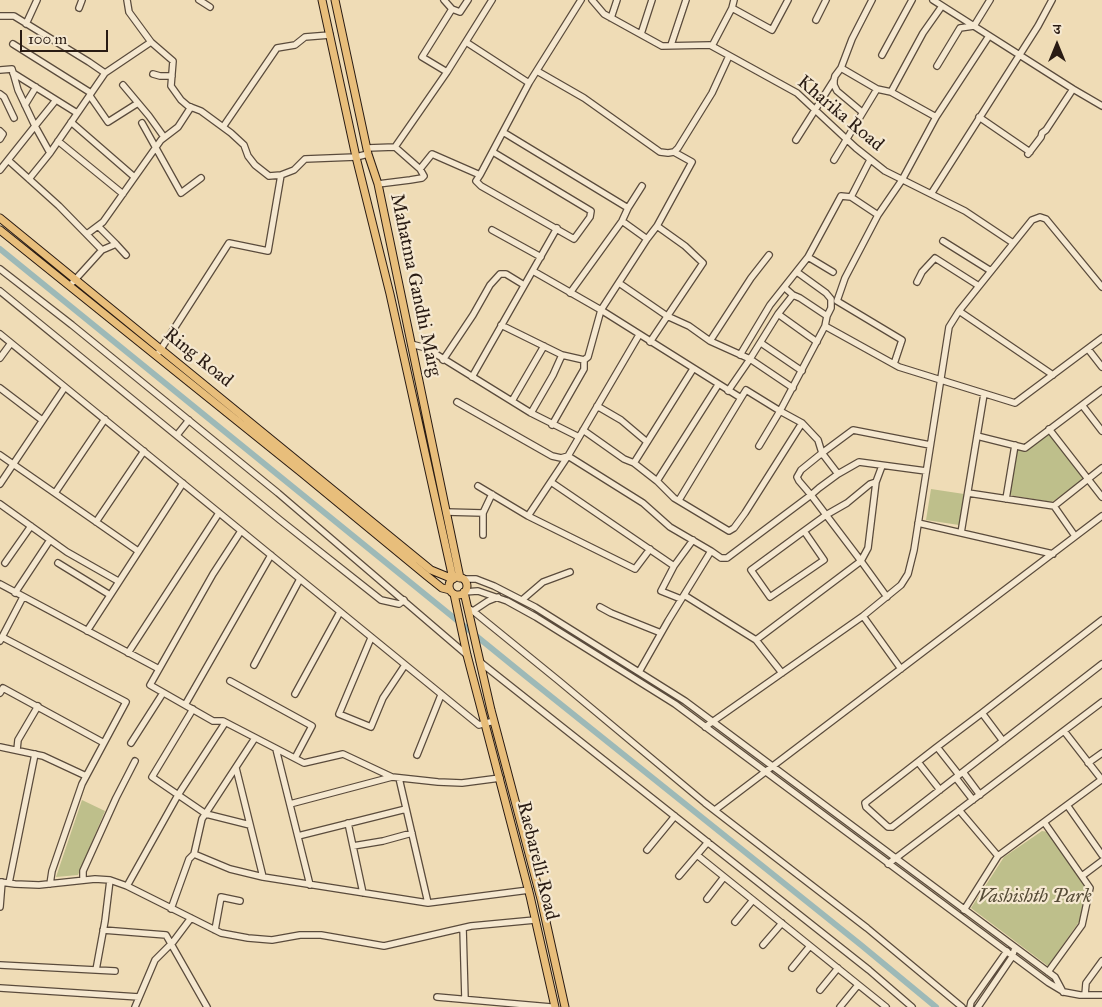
<!DOCTYPE html>
<html>
<head>
<meta charset="utf-8">
<style>
  body { margin:0 }
  #map { position:relative; width:1102px; height:1007px; overflow:hidden; background:#efdcb6; font-family:"IM FELL Great Primer","Noto Serif Devanagari",serif }
  canvas { display:block }
  .north { position:absolute; left:1032px; top:20px; width:50px; height:50px; -webkit-text-stroke:4px #f5e8d0; paint-order:stroke; rotate:0deg; font-size:14px; font-weight:700; line-height:20px; text-align:center; color:#291b13 }
  .north::after { content:''; display:block; margin:auto; width:18px; height:22px; background:#291b13; clip-path:polygon(50% 0,100% 100%,50% 72%,0 100%) }
  .scale { position:absolute; left:20px; top:30px; width:88px; height:22px; box-sizing:border-box; border:2px solid #291b13; border-top:0; padding-left:6px; font-size:15px; line-height:18px; white-space:nowrap; color:#291b13; -webkit-text-stroke:4px #f5e8d0; paint-order:stroke }
</style>
</head>
<body>
<div id="map">
<canvas width="1102" height="1007"></canvas>
<div class="north">उ</div>
<div class="scale">100 m</div>
</div>
<script>
const g = document.querySelector('canvas').getContext('2d');
g.lineJoin = 'round';
function paint(path, color) {
  g.fillStyle = color;
  g.fill(path, 'evenodd');
}
function poly(rows) {
  const path = new Path2D();
  for (const r of rows) {
    if (r.length === 3) {
      path.moveTo(r[0] + r[2], r[1]);
      path.arc(r[0], r[1], r[2], 0, 2 * Math.PI);
      continue;
    }
    path.moveTo(r[0], r[1]);
    for (let i = 2; i < r.length; i += 2) path.lineTo(r[i], r[i + 1]);
  }
  return path;
}
function trace(path, color, width, dash) {
  g.strokeStyle = color;
  g.lineWidth = width;
  g.lineCap = dash ? 'butt' : 'round';
  g.setLineDash(dash || []);
  g.stroke(path);
}
function write(font, color, halo, rows, align = 'center') {
  g.font = font + ' "IM FELL Great Primer",serif';
  g.lineWidth = 4.5;
  g.setLineDash([]);
  g.textBaseline = 'middle';
  g.strokeStyle = halo;
  g.fillStyle = color;
  for (const [text, x, y, turn = 0] of rows) {
    g.save();
    g.translate(x, y);
    g.rotate((+turn || 0) * Math.PI / 180);
    g.textAlign = isNaN(turn) ? turn : align;
    if (halo) g.strokeText(text, 0, 0);
    g.fillText(text, 0, 0);
    g.restore();
  }
}
paint(poly([
  [1049,433,1084,479,1052,502,1009,495,1017,448,1025,450],
  [931,489,964,494,959,525,926,520],
  [82,800,105,811,78,875,56,877],
  [1042,831,1048,832,1087,886,1081,919,1048,966,971,908,1004,857]
]), '#bebf8b');
trace(poly([
  [0,249,528,678,861,945,936,1007]
]), '#9db9b7', 6);
const minor = poly([
  [199,0,210,7],
  [444,0,452,9,422,57,447,72],
  [592,0,604,14,662,46,710,45,797,93,856,148,885,171,965,211,1013,243],
  [933,0,1073,89,1102,106],
  [79,8,82,0],
  [732,8,772,30,788,0],
  [452,9,460,12,468,0],
  [0,16,14,16,89,62,105,73],
  [611,18,617,0],
  [816,20,826,0],
  [26,24,37,0],
  [641,34,652,0],
  [151,42,173,61,171,86,181,100,188,106,201,111,231,133,244,145,248,156,255,165,269,176,281,175,294,170,305,159,356,157,368,154],
  [466,42,529,83],
  [13,44,91,93],
  [671,45,686,0],
  [712,46,732,8,734,0],
  [882,55,912,0],
  [937,66,960,28,974,26,990,0],
  [841,68,877,89,891,92,936,117,902,180,878,215,845,278,837,301,902,340,894,364],
  [0,70,12,69,18,90,35,126,56,100],
  [537,71,584,98,660,152,668,153,674,152,678,148,712,93,729,56],
  [13,73,77,113],
  [153,74,160,76,172,76],
  [123,85,149,116,164,137],
  [891,92,923,33,942,6],
  [0,94,4,97,14,118],
  [90,96,108,122,138,103],
  [25,105,36,87],
  [862,112,837,91,834,85,834,80,835,76,841,68,852,39,872,0],
  [936,117,989,36],
  [979,117,1030,152],
  [71,122,132,175],
  [142,123,181,193,201,178],
  [223,127,277,48,295,45,305,37,330,35],
  [0,131,3,134,0,139],
  [503,132,628,208],
  [796,140,834,80],
  [58,141,123,194],
  [367,148,395,147],
  [1028,154,1041,137,1042,133,1046,130,1073,89],
  [8,160,59,206,102,250,116,244,126,255],
  [834,160,877,89],
  [870,160,851,197,878,215],
  [420,169,432,154,480,175,476,181,481,186,574,239,590,217,591,211,493,152],
  [0,170,35,126,50,153,105,73,151,42,129,12,127,0],
  [480,175,529,83,581,0],
  [29,179,50,153],
  [378,184,410,180,422,178,424,176,420,169,395,147,447,72,492,0],
  [931,194,1038,26,1052,0],
  [622,221,647,239],
  [98,226,116,244],
  [492,230,541,257],
  [87,234,103,222,161,140,178,127,191,107],
  [943,241,991,271],
  [808,257,841,196,851,197],
  [0,269,72,325,278,493,467,655],
  [533,271,601,310,741,398,746,390,780,411,759,446],
  [797,272,826,293,831,299,831,308,827,316,825,326],
  [73,282,102,250],
  [917,282,922,272,935,258,979,286],
  [619,283,667,316,689,326,710,341,750,359,778,314,793,295],
  [785,288,793,295,800,298,827,316],
  [0,291,280,520,381,600,399,604,404,600],
  [570,293,622,221,628,208,642,186],
  [959,311,1053,375],
  [778,314,817,342],
  [501,325,562,355,584,360],
  [0,334,479,725,494,721],
  [710,341,751,278,769,255],
  [650,342,703,263,685,246,657,226],
  [761,343,802,371],
  [411,344,426,348,531,413,579,437],
  [1088,349,1102,367],
  [159,352,229,243,268,251,281,175],
  [740,355,770,305,808,257,833,272],
  [0,358,11,343],
  [443,360,473,315,490,285,500,274,506,274,524,285],
  [472,377,557,228],
  [0,388,42,420],
  [728,391,750,359,793,388],
  [512,401,544,346],
  [457,402,552,456,561,458,568,456,643,503,670,527,711,551],
  [1082,405,1102,431],
  [597,406,621,420,647,442],
  [531,413,553,375,562,355],
  [552,425,584,369,584,360,588,357,601,310,647,239,657,226,692,162,674,152],
  [1049,429,1102,497],
  [583,430,624,459,634,463,657,481,674,498,729,531,734,528,745,513,802,423],
  [177,435,189,420],
  [977,436,1025,448,1102,390],
  [930,445,853,430,822,453,818,440,802,423,780,411,825,326,899,367,1015,403,1102,338],
  [0,455,138,551],
  [634,463,693,369],
  [882,466,876,482,868,548,861,561,887,597],
  [838,474,859,462,926,471],
  [657,481,718,385],
  [551,482,674,566],
  [0,484,65,387],
  [478,486,528,516,635,569,650,549],
  [55,493,105,419],
  [968,493,1054,506,1102,468],
  [1006,499,1015,445],
  [679,500,741,398],
  [0,504,67,552,118,581],
  [1054,506,1075,536],
  [446,512,483,513,492,494],
  [483,513,483,535],
  [528,516,568,456,639,335],
  [96,522,144,451],
  [918,523,1053,554],
  [241,531,213,574,150,685,213,721,223,721,304,763,343,754,392,777,438,782,462,783,500,778],
  [804,531,824,560,770,597,751,570,804,531,826,515,847,503,870,484,876,482],
  [961,533,984,394],
  [5,563,31,526],
  [58,563,110,595],
  [464,579,476,579,494,586,535,607,685,701,1055,977,1063,992],
  [0,584,159,669],
  [464,592,478,591,507,601,536,617,675,704,1049,983,1064,992,1080,995,1102,995],
  [15,593,50,540],
  [681,599,661,591,674,566,693,540],
  [522,600,543,582,570,572],
  [600,607,611,613,661,633],
  [468,608,473,611,559,681,705,803,867,928,962,1007],
  [473,611,488,601,498,597],
  [863,616,901,669],
  [87,631,183,483],
  [2,637,126,702,82,784,52,871,50,884],
  [371,638,339,714,371,727,383,698,405,665],
  [756,640,782,673],
  [0,641,23,597],
  [128,653,219,513],
  [480,662,869,970,912,1007],
  [254,665,300,579],
  [639,672,668,621,711,551,721,558,727,558,811,495,819,488,838,474,822,453,801,470,797,477,799,481,811,495,861,561,756,640,684,595],
  [230,681,312,726,295,758],
  [0,693,3,688,104,743],
  [295,694,340,612],
  [185,705,271,555],
  [193,709,152,777,206,814,250,825],
  [705,727,863,616,901,585,908,574,914,550,949,327,959,311,1032,220,1040,217,1046,219,1102,287],
  [1064,731,1102,780],
  [1003,741,982,713,1102,620],
  [131,743,163,693],
  [0,747,43,756,86,776],
  [937,747,865,803,866,807,888,827,892,827,1102,664],
  [276,749,310,885],
  [17,750,18,740,38,706],
  [417,755,441,695],
  [918,762,940,790],
  [1088,763,1102,753],
  [236,768,263,877],
  [963,772,980,795],
  [959,775,937,747,982,713],
  [399,778,428,903],
  [956,778,973,800],
  [290,804,392,777],
  [1067,805,1102,855],
  [715,810,1102,516],
  [959,810,998,856],
  [1044,822,1090,888,1082,925,1048,972],
  [348,823,363,893],
  [298,836,406,809],
  [353,846,383,841,412,833],
  [647,850,675,816],
  [194,854,202,819,255,738],
  [697,855,886,1007],
  [888,864,1102,702],
  [679,876,708,842],
  [1082,876,1102,861],
  [83,880,83,871,116,798,135,761],
  [0,882,15,884,39,885,95,879,110,880,127,886,221,933,248,938,272,940,300,935,321,935,384,946,471,926,535,920],
  [9,883,35,754],
  [127,886,178,795,225,723],
  [707,899,724,877],
  [0,907,2,882],
  [171,909,189,859,194,854,230,869,263,877,428,903,529,890],
  [964,910,998,856,1101,780],
  [735,922,753,900],
  [463,928,465,999],
  [103,930,166,935,207,1007],
  [215,930,221,897,240,901],
  [763,945,782,923],
  [0,965,115,971],
  [792,968,810,946],
  [96,970,105,921,110,880],
  [0,988,139,997],
  [820,990,838,968],
  [1085,995,1086,983,1102,961],
  [437,997,551,1007],
  [135,1007,155,960,173,942,191,918],
  [840,1007,858,985],
  [970,1007,971,1002,1007,951],
  [978,1007,1012,957,1015,948]
]);
const major = poly([
  [322,0,356,157,390,294,453,579],
  [335,0,368,154,378,184,460,578],
  [0,218,431,570,453,579],
  [0,230,302,473,427,576,442,588,450,590],
  [458,586,9],
  [464,592,491,710,541,899,565,1007],
  [454,594,467,655,530,896,555,1007]
]);
trace(minor, '#5a4b3c', 8);
trace(major, '#291b13', 9);
trace(minor, '#f5e8d0', 5.5);
trace(major, '#e8be7b', 7);
write('19px', '#291b13', '#f5e8d0', [
  ["Kharika Road",840,114,40],
  ["Mahatma Gandhi Marg",415,285,78],
  ["Ring Road",198,358,39],
  ["Raebarelli Road",537,861,76]
]);
write('italic 19px', '#564c37', '#f5e8d0', [
  ["Vashishth Park",1035,897]
]);
</script>
</body>
</html>
